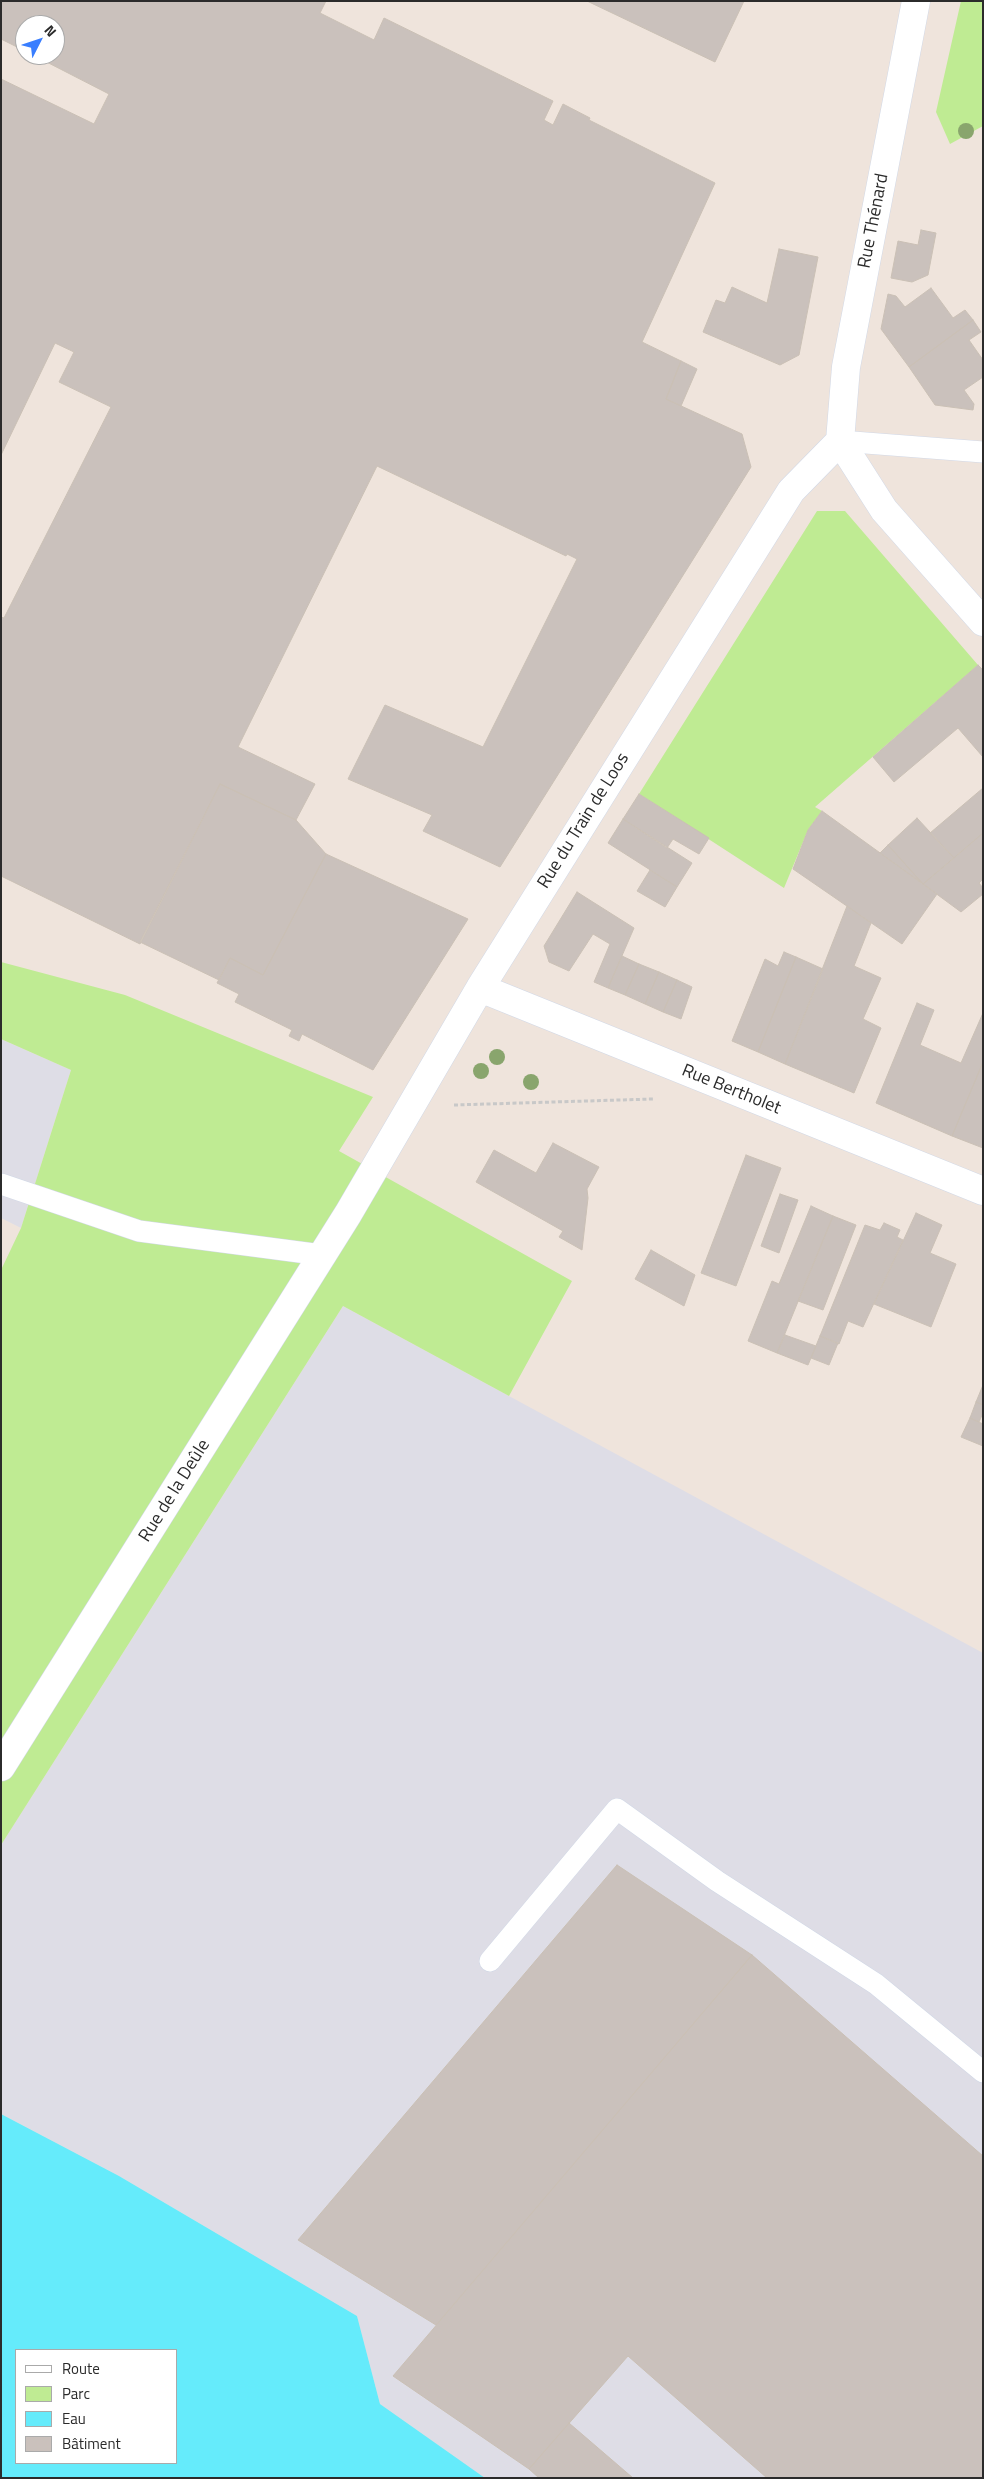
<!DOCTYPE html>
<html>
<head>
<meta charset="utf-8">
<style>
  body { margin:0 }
  #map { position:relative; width:984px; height:2479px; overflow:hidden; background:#efe4dc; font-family:"Titillium Web",sans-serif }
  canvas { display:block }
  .frame { position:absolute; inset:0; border:2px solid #2b2b2b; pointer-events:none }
  .legend { position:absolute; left:15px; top:2349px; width:162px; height:115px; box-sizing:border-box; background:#fff; border:1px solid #aaa; margin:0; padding:6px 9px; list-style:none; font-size:15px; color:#2b2b2b }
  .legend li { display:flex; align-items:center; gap:10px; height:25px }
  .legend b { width:25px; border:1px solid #aaa }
  .north { position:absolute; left:15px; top:15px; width:50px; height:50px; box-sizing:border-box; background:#fff; border:1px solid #aaa; border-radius:50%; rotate:49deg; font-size:14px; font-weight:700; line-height:20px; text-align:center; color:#2b2b2b }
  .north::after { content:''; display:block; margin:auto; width:18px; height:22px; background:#397eff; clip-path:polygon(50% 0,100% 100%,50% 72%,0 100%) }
</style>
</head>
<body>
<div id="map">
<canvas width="984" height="2479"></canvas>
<div class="frame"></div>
<ul class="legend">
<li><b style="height:6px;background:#fff"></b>Route</li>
<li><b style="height:14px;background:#bfeb93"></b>Parc</li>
<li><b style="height:14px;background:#65ebfb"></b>Eau</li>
<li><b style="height:14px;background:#cac1bc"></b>Bâtiment</li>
</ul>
<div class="north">N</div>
</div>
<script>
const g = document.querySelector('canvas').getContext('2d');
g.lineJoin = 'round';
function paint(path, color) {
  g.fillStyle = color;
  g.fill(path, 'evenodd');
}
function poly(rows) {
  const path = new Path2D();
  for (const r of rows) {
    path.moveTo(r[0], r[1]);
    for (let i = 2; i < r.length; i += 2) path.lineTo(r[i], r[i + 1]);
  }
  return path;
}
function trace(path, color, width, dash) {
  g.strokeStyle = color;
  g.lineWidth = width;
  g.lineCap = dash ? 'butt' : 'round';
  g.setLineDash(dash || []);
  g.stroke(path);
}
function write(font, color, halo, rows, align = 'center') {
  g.font = font + ' "Titillium Web",sans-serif';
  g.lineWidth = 5;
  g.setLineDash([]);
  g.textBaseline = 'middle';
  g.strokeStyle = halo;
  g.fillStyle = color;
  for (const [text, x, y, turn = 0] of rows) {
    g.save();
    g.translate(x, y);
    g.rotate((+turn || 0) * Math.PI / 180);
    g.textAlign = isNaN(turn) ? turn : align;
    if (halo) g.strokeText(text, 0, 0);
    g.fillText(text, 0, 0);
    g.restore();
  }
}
paint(poly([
  [1,1039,71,1070,21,1228,1,1218],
  [343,1306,983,1653,983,2478,485,2478,380,2404,357,2316,119,2176,1,2114,1,1845]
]), '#dedde6');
paint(poly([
  [961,1,983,1,983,126,950,144,936,112],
  [817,511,845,511,978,665,815,807,822,811,808,830,784,888,639,794],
  [1,962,125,995,373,1097,339,1151,572,1281,509,1396,343,1306,1,1845,1,1270,21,1228,71,1070,1,1039]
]), '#bfeb93');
paint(poly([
  [1,2114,119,2176,357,2316,380,2404,485,2478,1,2478],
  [16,2350,176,2350,176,2463,16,2463]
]), '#65ebfb');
const building = poly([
  [1,1,326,1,320,13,374,40,384,18,553,101,544,120,553,125,563,104,590,118,589,120,715,183,642,342,681,361,666,399,742,434,751,467,500,867,423,831,432,815,348,779,385,705,483,747,577,559,567,554,566,556,377,466,238,747,315,784,296,820,220,784,140,944,1,876,1,617,4,618,111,407,59,382,74,352,55,343,1,455,1,79,94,124,109,94,33,55,55,55,55,25,25,25,25,51,1,39,1,1],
  [587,1,744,1,715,62,587,1],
  [921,230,936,233,928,275,912,282,891,278,898,241,918,245,921,230],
  [779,249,818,257,799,355,780,365,703,332,716,300,725,303,732,287,767,303,779,249],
  [931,288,953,318,965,310,973,320,909,367,881,329,888,294,896,296,905,307,931,288],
  [973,320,981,332,969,340,983,360,983,377,964,390,974,404,973,410,935,405,909,367,973,320],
  [681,361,697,369,681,406,666,399,681,361],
  [978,665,983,670,983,757,958,728,894,782,873,757,978,665],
  [220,784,296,820,326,854,263,975,230,958,219,980,140,942,220,784],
  [983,788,983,833,954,858,930,833,983,788],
  [639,794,709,838,699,854,673,839,667,848,623,819,639,794],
  [822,811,937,894,902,944,793,869,808,830,822,811],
  [917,818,954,858,923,884,888,845,917,818],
  [623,819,692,863,677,887,608,843,623,819],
  [983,833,983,879,979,883,983,888,983,894,961,912,923,884,983,833],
  [888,845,923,884,880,853,888,845],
  [326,854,468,919,373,1070,302,1034,299,1041,289,1036,292,1030,235,1002,239,994,217,983,230,958,263,975,326,854],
  [650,870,677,887,665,907,637,891,650,870],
  [577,892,634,928,608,988,594,982,610,944,593,934,569,971,549,962,544,946,577,892],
  [847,906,871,923,854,966,881,978,863,1019,881,1028,854,1093,785,1064,847,906],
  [784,952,796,957,758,1052,732,1041,765,959,778,966,784,952],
  [622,956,639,964,625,995,608,988,622,956],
  [796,957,823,969,785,1064,758,1052,796,957],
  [639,964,659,972,645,1004,625,995,639,964],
  [659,972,677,980,663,1012,645,1004,659,972],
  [677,980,692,987,681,1019,663,1012,677,980],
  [917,1003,934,1010,920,1045,961,1063,983,1013,983,1062,952,1136,876,1103,917,1003],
  [983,1062,983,1148,952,1136,983,1062],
  [553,1143,599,1167,587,1189,588,1198,582,1250,559,1237,563,1231,476,1182,494,1150,536,1173,553,1143],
  [746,1155,781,1168,736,1286,701,1273,746,1155],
  [780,1194,798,1200,779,1253,761,1246,780,1194],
  [811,1206,833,1216,777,1353,748,1341,772,1281,779,1284,811,1206],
  [916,1213,942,1225,930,1253,956,1264,931,1327,874,1304,916,1213],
  [833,1216,856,1225,823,1310,798,1301,833,1216],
  [884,1223,900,1230,897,1237,903,1240,863,1327,848,1321,839,1344,820,1336,865,1225,880,1230,884,1223],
  [651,1250,695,1275,684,1306,635,1279,651,1250],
  [785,1335,816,1346,808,1365,777,1353,785,1335],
  [820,1336,838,1343,829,1365,811,1358,820,1336],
  [983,1385,983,1405,976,1402,983,1385],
  [976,1402,983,1405,983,1413,979,1422,970,1418,976,1402],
  [970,1418,983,1424,983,1446,961,1437,970,1418],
  [617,1865,752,1955,436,2325,298,2240,617,1865],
  [752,1955,983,2156,983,2478,767,2478,628,2356,529,2469,393,2376,752,1955],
  [569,2423,633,2478,539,2478,529,2469,569,2423]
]);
paint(building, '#cac1bc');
trace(building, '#cac0b5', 1);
const lane = poly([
  [840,441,983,452],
  [1,1184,139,1231,322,1255],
  [490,1961,617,1809,717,1881,876,1984,983,2072]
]);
const street = poly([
  [840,441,846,367,916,1],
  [840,441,884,510,983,622],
  [480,988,983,1191],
  [1,1767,348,1214,480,988,791,491,840,441]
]);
trace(lane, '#d1d8e6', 22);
trace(street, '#d1d8e6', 29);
trace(poly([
  [454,1105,653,1099]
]), '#c8c8c8', 3, [4, 2.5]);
trace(lane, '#fff', 21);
trace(street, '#fff', 28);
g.fillStyle = '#89a56d';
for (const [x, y] of [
  [966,131],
  [497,1057],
  [481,1071],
  [531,1082]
]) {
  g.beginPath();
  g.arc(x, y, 8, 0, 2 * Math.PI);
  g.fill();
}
write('18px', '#2b2b2b', '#fff', [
  ["Rue Thénard",874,221,-79],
  ["Rue du Train de Loos",584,821,-58],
  ["Rue Bertholet",731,1090,22],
  ["Rue de la Deûle",175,1491,-58]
]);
</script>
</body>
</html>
